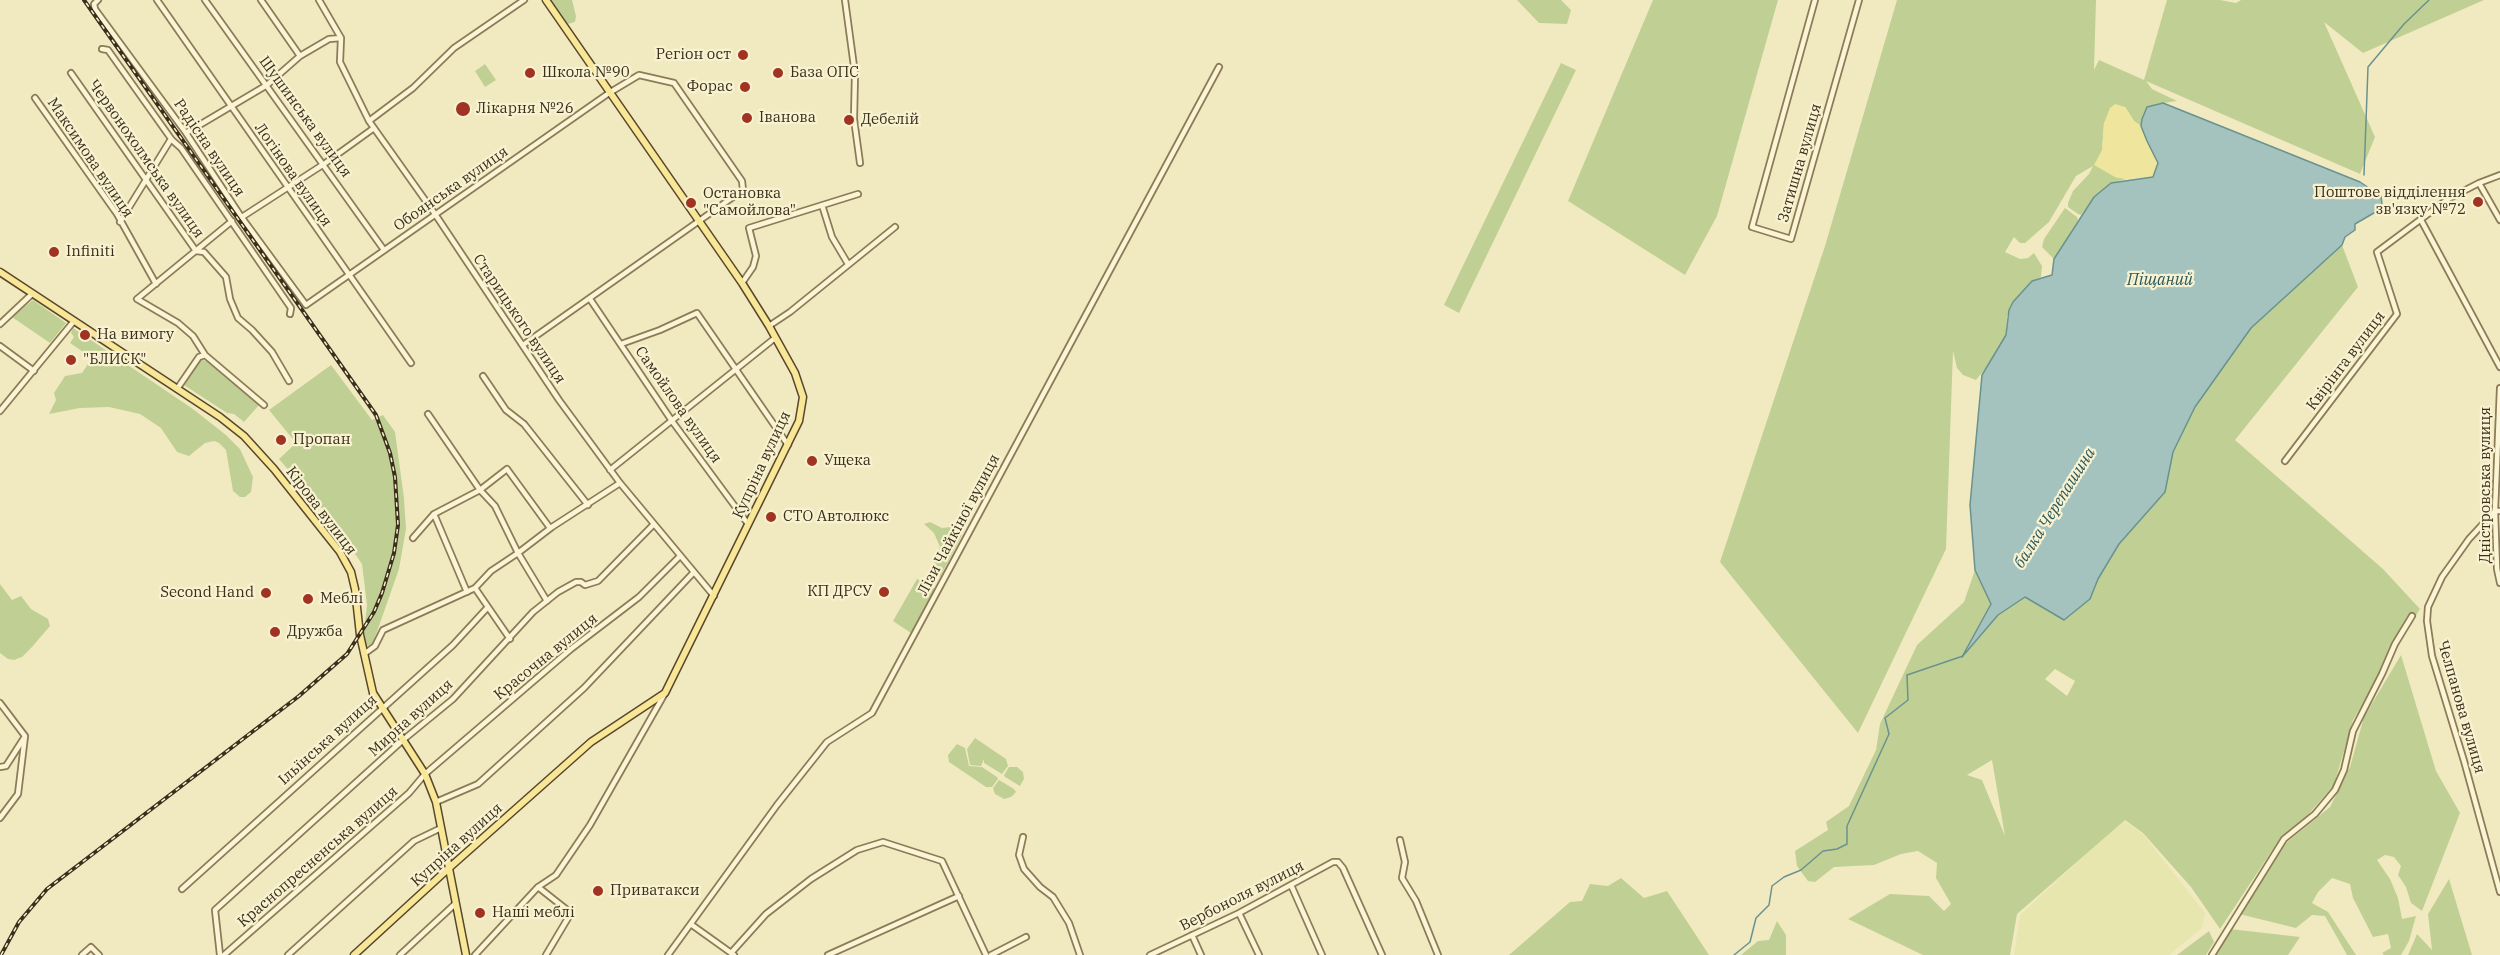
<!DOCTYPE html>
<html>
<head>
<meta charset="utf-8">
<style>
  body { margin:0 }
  canvas { display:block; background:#f1eac1 }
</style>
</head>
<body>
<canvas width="2500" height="955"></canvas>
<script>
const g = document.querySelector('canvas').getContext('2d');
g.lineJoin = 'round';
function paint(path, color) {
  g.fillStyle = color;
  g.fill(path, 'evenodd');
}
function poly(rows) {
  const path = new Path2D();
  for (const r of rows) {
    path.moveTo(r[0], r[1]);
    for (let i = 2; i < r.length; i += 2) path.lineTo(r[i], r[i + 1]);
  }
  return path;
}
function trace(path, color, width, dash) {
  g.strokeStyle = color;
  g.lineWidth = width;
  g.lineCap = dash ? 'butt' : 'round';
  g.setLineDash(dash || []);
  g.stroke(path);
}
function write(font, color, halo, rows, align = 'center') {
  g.font = font + ' "IBM Plex Serif",serif';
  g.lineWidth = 4.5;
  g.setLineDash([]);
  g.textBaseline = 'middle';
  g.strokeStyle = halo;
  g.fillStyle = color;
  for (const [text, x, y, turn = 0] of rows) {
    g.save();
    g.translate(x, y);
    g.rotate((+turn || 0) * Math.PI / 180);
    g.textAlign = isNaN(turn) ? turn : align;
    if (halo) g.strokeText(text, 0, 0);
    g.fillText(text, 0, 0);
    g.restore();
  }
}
paint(poly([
  [2123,820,2143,834,2205,913,2202,928,2169,955,2014,955,2020,915]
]), '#e7e6ae');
paint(poly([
  [551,0,572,0,576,16,575,22,568,24],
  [1517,0,1561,0,1571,10,1567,24,1539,23],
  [1653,0,1778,0,1717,216,1685,275,1568,201],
  [1897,0,2096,0,2094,70,2099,60,2144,80,2167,0,2220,0,2236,3,2241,0,2484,0,2363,53,2324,22,2375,137,2360,174,2146,81,2152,89,2177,101,2156,104,2142,119,2141,126,2134,121,2125,107,2104,123,2102,150,2115,177,2126,179,2111,183,2094,197,2081,215,2078,214,2068,207,2068,203,2073,191,2089,174,2093,166,2076,176,2049,222,2025,243,2020,243,2014,237,2005,252,2020,259,2028,258,2034,253,2042,266,2041,277,2032,281,2007,316,2006,335,1992,360,1976,380,1963,375,1957,368,1953,351,1946,549,1858,733,1720,562,1825,246],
  [1561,63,1576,70,1459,313,1444,305],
  [485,64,496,80,485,87,475,71],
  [2065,208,2077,217,2078,220,2054,259,2042,247,2044,239],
  [2342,245,2358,287,2235,440,2383,569,2420,609,2353,720,2334,785,2306,817,2281,837,2220,929,2191,887,2143,833,2125,820,2017,914,2010,955,1923,955,1848,919,1890,894,1929,896,1944,911,1951,904,1936,878,1937,863,1918,851,1901,854,1874,865,1834,867,1815,882,1808,881,1797,866,1795,851,1828,830,1826,822,1849,806,1876,750,1880,724,1917,645,1964,602,1975,570,1991,604,1964,654,1998,615,2025,597,2064,620,2090,599,2098,579,2119,544,2165,492,2173,452,2195,407,2219,372,2251,328],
  [2055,669,2075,681,2067,696,2045,679],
  [1992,760,2005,836,1982,780,1967,775],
  [33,300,66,323,50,343,12,317],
  [73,328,193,409,226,435,240,449,253,477,251,492,245,497,240,497,233,491,226,450,219,443,214,441,205,443,189,456,177,452,161,428,140,414,109,407,80,408,49,414,56,400,54,393,65,376,82,373,92,358,70,343,74,337,71,333],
  [201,359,208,362,259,405,244,422,234,414,227,413,184,385],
  [331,365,372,420,383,415,395,432,404,498,406,529,399,569,373,643,366,646,364,632,367,605,362,564,331,519,279,459,296,443,269,410],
  [930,522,942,528,951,527,962,535,940,577,930,571,940,547,934,533,924,524],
  [917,579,929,584,925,593,928,594,932,587,935,589,911,633,893,621],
  [0,584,12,600,21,596,31,609,48,619,50,626,32,647,22,657,14,660,8,659,0,653],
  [2401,655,2436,771,2460,813,2422,911,2411,903,2406,887,2398,875,2401,866,2394,857,2385,855,2377,860,2390,879,2398,898,2402,919,2416,916,2409,941,2401,955,2384,955,2382,953,2391,948,2388,934,2373,937,2353,898,2350,884,2332,878,2318,892,2312,903,2328,912,2356,955,2347,955,2325,916,2312,915,2296,928,2239,914,2286,843,2330,807,2350,767,2364,717],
  [975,738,1006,759,1008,766,1002,774,984,763,984,759,981,766,970,765,967,749],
  [957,744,965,748,969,766,982,767,997,777,998,779,992,787,986,787,949,762,948,755],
  [1009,767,1017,767,1023,772,1024,779,1020,786,1005,777,1004,775],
  [999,780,1014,789,1016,792,1011,797,1004,799,995,794,993,788],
  [1621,878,1644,898,1667,891,1709,955,1509,955,1570,902,1582,901,1590,884,1608,886],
  [2449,879,2472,955,2408,955,2417,934,2432,950,2428,914],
  [1777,921,1786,935,1786,955,1741,955,1758,941,1769,940],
  [2230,929,2300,937,2288,955,2216,955],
  [2209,931,2214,942,2206,955,2177,955]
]), '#c0d094');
paint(poly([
  [2115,104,2125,107,2134,121,2141,126,2159,163,2153,177,2126,179,2115,177,2094,165,2102,150,2104,123,2110,108]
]), '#efe59c');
const water = poly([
  [2163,103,2360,182,2381,196,2382,204,2379,210,2355,224,2355,230,2345,237,2342,245,2251,328,2195,407,2173,452,2165,492,2119,544,2098,579,2090,599,2064,620,2025,597,1998,615,1962,657,1991,604,1975,570,1970,505,1982,375,2006,335,2009,310,2013,302,2032,281,2052,275,2054,259,2094,197,2111,183,2153,177,2158,163,2147,141,2141,126,2142,119,2147,107,2163,103]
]);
paint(water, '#a4c3be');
trace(water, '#6a928e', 1.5);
trace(poly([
  [2364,175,2368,67,2404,24,2429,0],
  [1734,955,1750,942,1756,918,1769,905,1772,886,1784,877,1801,870,1823,851,1837,849,1847,844,1847,826,1889,734,1885,718,1908,700,1907,675,1963,656]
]), '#6a928e', 1.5);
const minor = poly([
  [98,0,94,4,95,9,186,133,240,215,306,305,609,93,639,75,674,83,742,181,743,190,523,345],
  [157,0,411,363],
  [205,0,384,250],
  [261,0,300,56],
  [319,0,341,38,340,62,369,121,435,214,559,400,620,483,714,596],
  [845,0,855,74,854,119,860,163],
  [1815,0,1752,227,1791,239,1859,0],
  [102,49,108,50,172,140,181,148,291,308,290,314],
  [71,73,196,251,204,252,226,277,230,299,238,318,252,330,272,352,289,381],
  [35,98,117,214,156,284],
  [369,121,413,88,454,48,524,0],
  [186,133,267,85,300,56,329,39,341,38],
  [2479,183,2500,220],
  [822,205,832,237,848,264],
  [240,215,242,217,324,164,374,128],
  [2421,220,2500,367],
  [232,221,137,299,178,323,193,336,205,355,264,405],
  [120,222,171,139],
  [742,283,753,267,756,256,749,228,858,194],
  [590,299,672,421,748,524],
  [0,324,32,294],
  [769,326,790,312,895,227],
  [621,344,660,330,697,313,788,445],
  [0,346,34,371],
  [483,376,506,410,524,424,588,505],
  [2500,388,2495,511,2497,569,2500,583],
  [177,389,199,357,205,355],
  [0,411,74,321],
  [428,414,480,490,495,506,518,553,547,601],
  [2285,461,2397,314,2377,252,2448,199,2479,183,2500,175],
  [610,470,775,338],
  [2500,511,2495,511,2469,539,2442,577,2428,607,2427,621,2432,656,2464,761,2500,892],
  [434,514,467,592],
  [413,538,434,514,480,490,507,469,550,528],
  [475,588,510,639],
  [364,654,375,646,383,630,475,588,491,571,518,553,552,527,620,483],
  [0,703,25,736,18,794,0,818],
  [0,767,6,766,24,738],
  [436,802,478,784,584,688,694,572],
  [1023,837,1019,855,1024,869,1040,887,1053,897,1069,923,1080,955],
  [1400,840,1405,862,1402,878,1416,901,1438,955],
  [1291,885,1322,955],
  [538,887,571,913,546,955],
  [182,889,453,645,488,607],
  [1239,913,1259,955],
  [692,925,734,955],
  [1192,935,1201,955],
  [731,953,766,914,811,879,857,850,883,842,942,861,986,955],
  [82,955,91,947,99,955],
  [220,955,215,910,403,740,453,699,533,612,558,592,576,582,581,582,585,585,598,581,654,524],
  [224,955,409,793,425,774,571,649,639,597,680,556],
  [288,955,414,841,441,828],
  [400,955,455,904],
  [475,955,538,887,556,875,590,825,664,695],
  [668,955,777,805,827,742,872,713,1219,67],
  [828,955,959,896],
  [991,955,1026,937],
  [1150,955,1239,913,1333,862,1338,862,1343,868,1382,955],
  [2212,955,2284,839,2315,814,2335,790,2344,770,2353,731,2382,674,2395,644,2412,616]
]);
const major = poly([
  [0,272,220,417,244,436,274,469,340,552,351,572,355,589,360,635,373,693,425,774,436,802,466,955],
  [354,955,449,868,591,742,665,693,799,421,803,397,795,373,769,326,742,283,546,0]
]);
trace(minor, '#8c7b57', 8);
trace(major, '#59472c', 9);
trace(minor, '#fbf5d5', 4.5);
trace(major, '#f7e796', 6);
const rail = poly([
  [1,955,19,922,47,889,299,696,347,654,374,612,382,593,394,553,398,525,395,477,390,453,376,415,84,0]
]);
trace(rail, '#3b2f1c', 4);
trace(rail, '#f8f2d1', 1.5, [4.5]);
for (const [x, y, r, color] of [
  [743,55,6,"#a03322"],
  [530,73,6,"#a03322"],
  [778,73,6,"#a03322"],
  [745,87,6,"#a03322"],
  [463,109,8,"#a03322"],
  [747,118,6,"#a03322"],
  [849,120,6,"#a03322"],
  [2478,202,6,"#a03322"],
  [691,203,6,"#a03322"],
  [54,252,6,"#a03322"],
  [85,335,6,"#a03322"],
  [71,360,6,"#a03322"],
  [281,440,6,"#a03322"],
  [812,461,6,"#a03322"],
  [771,517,6,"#a03322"],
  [884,592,6,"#a03322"],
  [266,593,6,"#a03322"],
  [308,599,6,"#a03322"],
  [275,632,6,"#a03322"],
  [598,891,6,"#a03322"],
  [480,913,6,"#a03322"]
]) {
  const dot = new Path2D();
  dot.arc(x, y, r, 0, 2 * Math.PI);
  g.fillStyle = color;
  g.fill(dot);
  trace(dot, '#f8f2d1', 2);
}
write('15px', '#3b2f1c', '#f8f2d1', [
  ["Регіон ост",731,55,"right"],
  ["Школа №90",542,73],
  ["База ОПС",790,73],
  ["Форас",733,87,"right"],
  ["Лікарня №26",476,109],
  ["Іванова",759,118],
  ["Дебелій",861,120],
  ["Поштове відділення",2466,193,"right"],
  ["зв'язку №72",2466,210,"right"],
  ["Остановка",703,194],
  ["\"Самойлова\"",703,211],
  ["Infiniti",66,252],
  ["На вимогу",97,335],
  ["\"БЛИСК\"",83,360],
  ["Пропан",293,440],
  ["Ущека",824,461],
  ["СТО Автолюкс",783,517],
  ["КП ДРСУ",872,592,"right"],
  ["Second Hand",254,593,"right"],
  ["Меблі",320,599],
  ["Дружба",287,632],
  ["Приватакси",610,891],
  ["Наші меблі",492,913]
], 'left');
write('15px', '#3b2f1c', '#f8f2d1', [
  ["Шушинська вулиця",305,117,54],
  ["Радісна вулиця",209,148,56],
  ["Максимова вулиця",90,158,56],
  ["Червонохолмська вулиця",146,159,55],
  ["Затишна вулиця",1800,163,-74],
  ["Логінова вулиця",293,175,55],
  ["Обоянська вулиця",451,189,-35],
  ["Старицького вулиця",519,319,56],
  ["Квірінга вулиця",2346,361,-53],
  ["Самойлова вулиця",678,405,55],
  ["Купріна вулиця",762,465,-65],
  ["Дністровська вулиця",2486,485,-90],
  ["Кірова вулиця",321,511,53],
  ["Лізи Чайкіної вулиця",959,525,-62],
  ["Красочна вулиця",546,657,-39],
  ["Челпанова вулиця",2461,707,74],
  ["Мирна вулиця",411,718,-42],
  ["Ільїнська вулиця",328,740,-42],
  ["Купріна вулиця",457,845,-42],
  ["Краснопресненська вулиця",318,857,-41],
  ["Вербоноля вулиця",1242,896,-27]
]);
write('italic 16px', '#2b585b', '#f8f2d1', [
  ["Піщаний",2160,280],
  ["балка Черепашина",2055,508,-58]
]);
</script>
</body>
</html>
